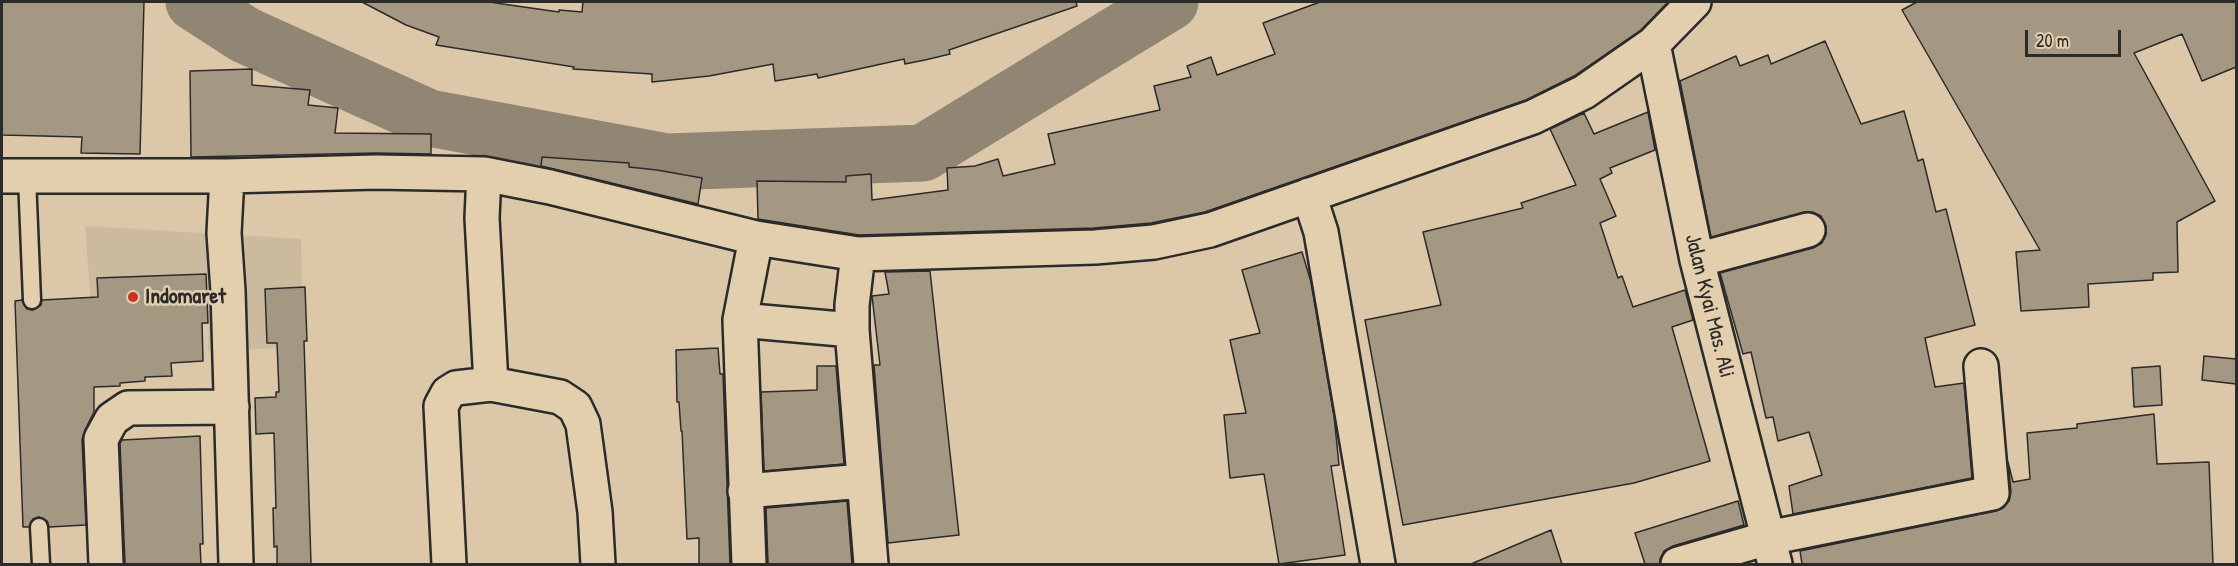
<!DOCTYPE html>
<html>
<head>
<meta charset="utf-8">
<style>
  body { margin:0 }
  #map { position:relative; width:2238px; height:566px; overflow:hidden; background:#dcc8a9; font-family:"Patrick Hand",sans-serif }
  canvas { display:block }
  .frame { position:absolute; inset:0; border:3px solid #2b2b2b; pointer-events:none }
  .scale { position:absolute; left:2025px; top:30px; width:96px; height:27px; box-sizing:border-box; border:3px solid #2b2b2b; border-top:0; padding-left:8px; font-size:18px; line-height:21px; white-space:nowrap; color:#2b2b2b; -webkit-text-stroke:4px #e3cfae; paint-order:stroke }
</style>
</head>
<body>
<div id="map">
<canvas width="2238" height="566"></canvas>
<div class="frame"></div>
<div class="scale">20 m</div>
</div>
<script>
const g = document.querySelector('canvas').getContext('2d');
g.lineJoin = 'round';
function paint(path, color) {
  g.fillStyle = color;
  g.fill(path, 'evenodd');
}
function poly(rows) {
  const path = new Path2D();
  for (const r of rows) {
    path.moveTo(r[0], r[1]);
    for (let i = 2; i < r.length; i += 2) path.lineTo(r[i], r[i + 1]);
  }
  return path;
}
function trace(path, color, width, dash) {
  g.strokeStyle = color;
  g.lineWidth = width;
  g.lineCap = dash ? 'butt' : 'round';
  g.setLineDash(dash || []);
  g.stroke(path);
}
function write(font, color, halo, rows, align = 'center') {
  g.font = font + ' "Patrick Hand",sans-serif';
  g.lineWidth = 5;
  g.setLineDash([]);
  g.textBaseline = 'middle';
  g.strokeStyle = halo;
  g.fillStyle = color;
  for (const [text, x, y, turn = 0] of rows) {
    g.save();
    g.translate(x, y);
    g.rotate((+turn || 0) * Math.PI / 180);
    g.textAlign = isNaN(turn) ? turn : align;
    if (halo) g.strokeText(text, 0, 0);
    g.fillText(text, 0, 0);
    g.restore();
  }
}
paint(poly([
  [85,226,301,239,303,347,208,351,209,324,92,319]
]), '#cbba9d');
trace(poly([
  [194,2,245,35,429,118,667,162,923,153,1170,2]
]), '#918674', 57);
const building = poly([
  [2,2,144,2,140,154,81,153,82,137,2,135,2,2],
  [362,2,489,2,559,12,559,10,582,12,583,2,1076,2,1077,6,949,50,950,54,925,60,905,64,904,59,818,78,817,74,775,81,773,64,709,76,652,82,652,74,573,69,574,67,436,45,439,37,406,25,362,2],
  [1320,2,1668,2,1641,30,1574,76,1526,100,1205,212,1151,223,1094,228,859,235,758,219,757,181,846,182,846,176,871,174,872,200,948,190,947,168,975,166,998,159,1003,176,1055,164,1048,134,1160,110,1154,86,1191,77,1187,66,1211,57,1217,75,1275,54,1263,23,1320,2],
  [1917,2,2236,2,2236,67,2202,81,2182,34,2134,53,2215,201,2177,222,2178,272,2153,273,2153,280,2088,284,2089,307,2021,311,2016,252,2040,250,1902,10,1917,2],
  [1825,41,1861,124,1904,111,1918,161,1923,159,1936,212,1946,209,1975,325,1925,338,1935,387,1964,383,1972,478,1793,514,1789,486,1822,475,1809,432,1778,441,1773,417,1766,418,1751,352,1743,354,1720,273,1813,248,1822,243,1826,235,1826,226,1821,216,1812,212,1804,212,1711,237,1680,81,1736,56,1740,66,1768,55,1771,64,1825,41],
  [252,69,252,85,310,90,308,105,338,108,335,133,431,134,431,154,375,153,191,157,190,71,252,69],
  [1648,112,1655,150,1610,168,1612,173,1600,179,1616,216,1600,223,1618,278,1622,276,1633,307,1685,290,1693,320,1672,327,1710,461,1634,483,1403,525,1365,320,1441,305,1423,232,1523,208,1521,203,1576,185,1550,129,1584,113,1594,134,1648,112],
  [542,157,629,163,629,167,657,170,702,178,698,204,541,166,542,157],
  [1302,252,1311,282,1334,416,1339,465,1331,466,1345,555,1279,564,1264,474,1230,478,1224,415,1246,413,1230,340,1260,333,1242,270,1302,252],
  [930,271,959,535,888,543,874,365,880,365,872,296,889,294,885,272,930,271],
  [206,274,208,323,202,323,203,361,171,363,172,376,145,377,145,381,120,383,120,386,94,387,94,412,85,430,82,440,86,525,49,527,47,521,39,517,33,519,29,527,23,527,15,301,22,300,27,309,33,310,41,305,42,300,98,297,97,278,206,274],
  [305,287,307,341,304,341,311,564,277,564,277,546,274,547,273,508,276,508,274,433,256,434,255,398,276,397,276,392,279,392,277,343,267,343,265,289,305,287],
  [718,348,720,374,723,374,730,564,699,564,699,538,687,539,682,431,681,431,679,402,677,402,676,350,718,348],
  [2204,356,2236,359,2236,384,2202,380,2204,356],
  [817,366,836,366,844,464,764,471,761,392,817,390,817,366],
  [2160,366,2162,405,2134,407,2132,368,2160,366],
  [2154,414,2157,464,2209,462,2213,564,1802,564,1800,551,1996,511,2003,508,2009,501,2011,492,2008,462,2013,482,2030,479,2027,433,2077,428,2077,424,2154,414],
  [200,436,203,544,200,544,201,564,125,564,120,443,122,440,200,436],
  [847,501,852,564,768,564,766,508,847,501],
  [1738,501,1744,525,1673,546,1664,551,1660,559,1660,564,1645,564,1635,533,1738,501],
  [1551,530,1562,564,1471,564,1551,530]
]);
paint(building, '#a49882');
trace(building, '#2b2b2b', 1.5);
const lane = poly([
  [27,177,32,300],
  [39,527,41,564]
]);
const street = poly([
  [1653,44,1697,260,1775,564],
  [484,174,482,218,491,384],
  [2,176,227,176,376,172,484,174,550,187,756,238,858,254,1095,247,1154,242,1210,230,1533,117,1584,92,1653,44,1694,2],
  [227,176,224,233,228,291,236,564],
  [1309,195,1321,232,1378,564],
  [858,254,852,305,852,330,871,564],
  [1697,260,1808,230],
  [740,320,852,330],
  [745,491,863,481],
  [106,564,101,439,112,419,128,408,232,407],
  [449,564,441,406,448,393,456,388,491,384,560,397,575,407,583,424,595,512,598,564],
  [749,564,740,320,756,238],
  [1678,564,1768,538,1992,493,1981,366]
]);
trace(lane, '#2b2b2b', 21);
trace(street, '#2b2b2b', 38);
trace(lane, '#e3cfae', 16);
trace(street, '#e3cfae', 33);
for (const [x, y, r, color] of [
  [133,297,6,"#c8321e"]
]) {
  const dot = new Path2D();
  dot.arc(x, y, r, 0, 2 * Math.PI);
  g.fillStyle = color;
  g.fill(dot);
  trace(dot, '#e3cfae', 2);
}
write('bold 22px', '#2b2b2b', '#e3cfae', [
  ["Indomaret",145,297]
], 'left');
write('22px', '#2b2b2b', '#e3cfae', [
  ["Jalan Kyai Mas. Ali",1709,306,76]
]);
</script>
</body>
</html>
